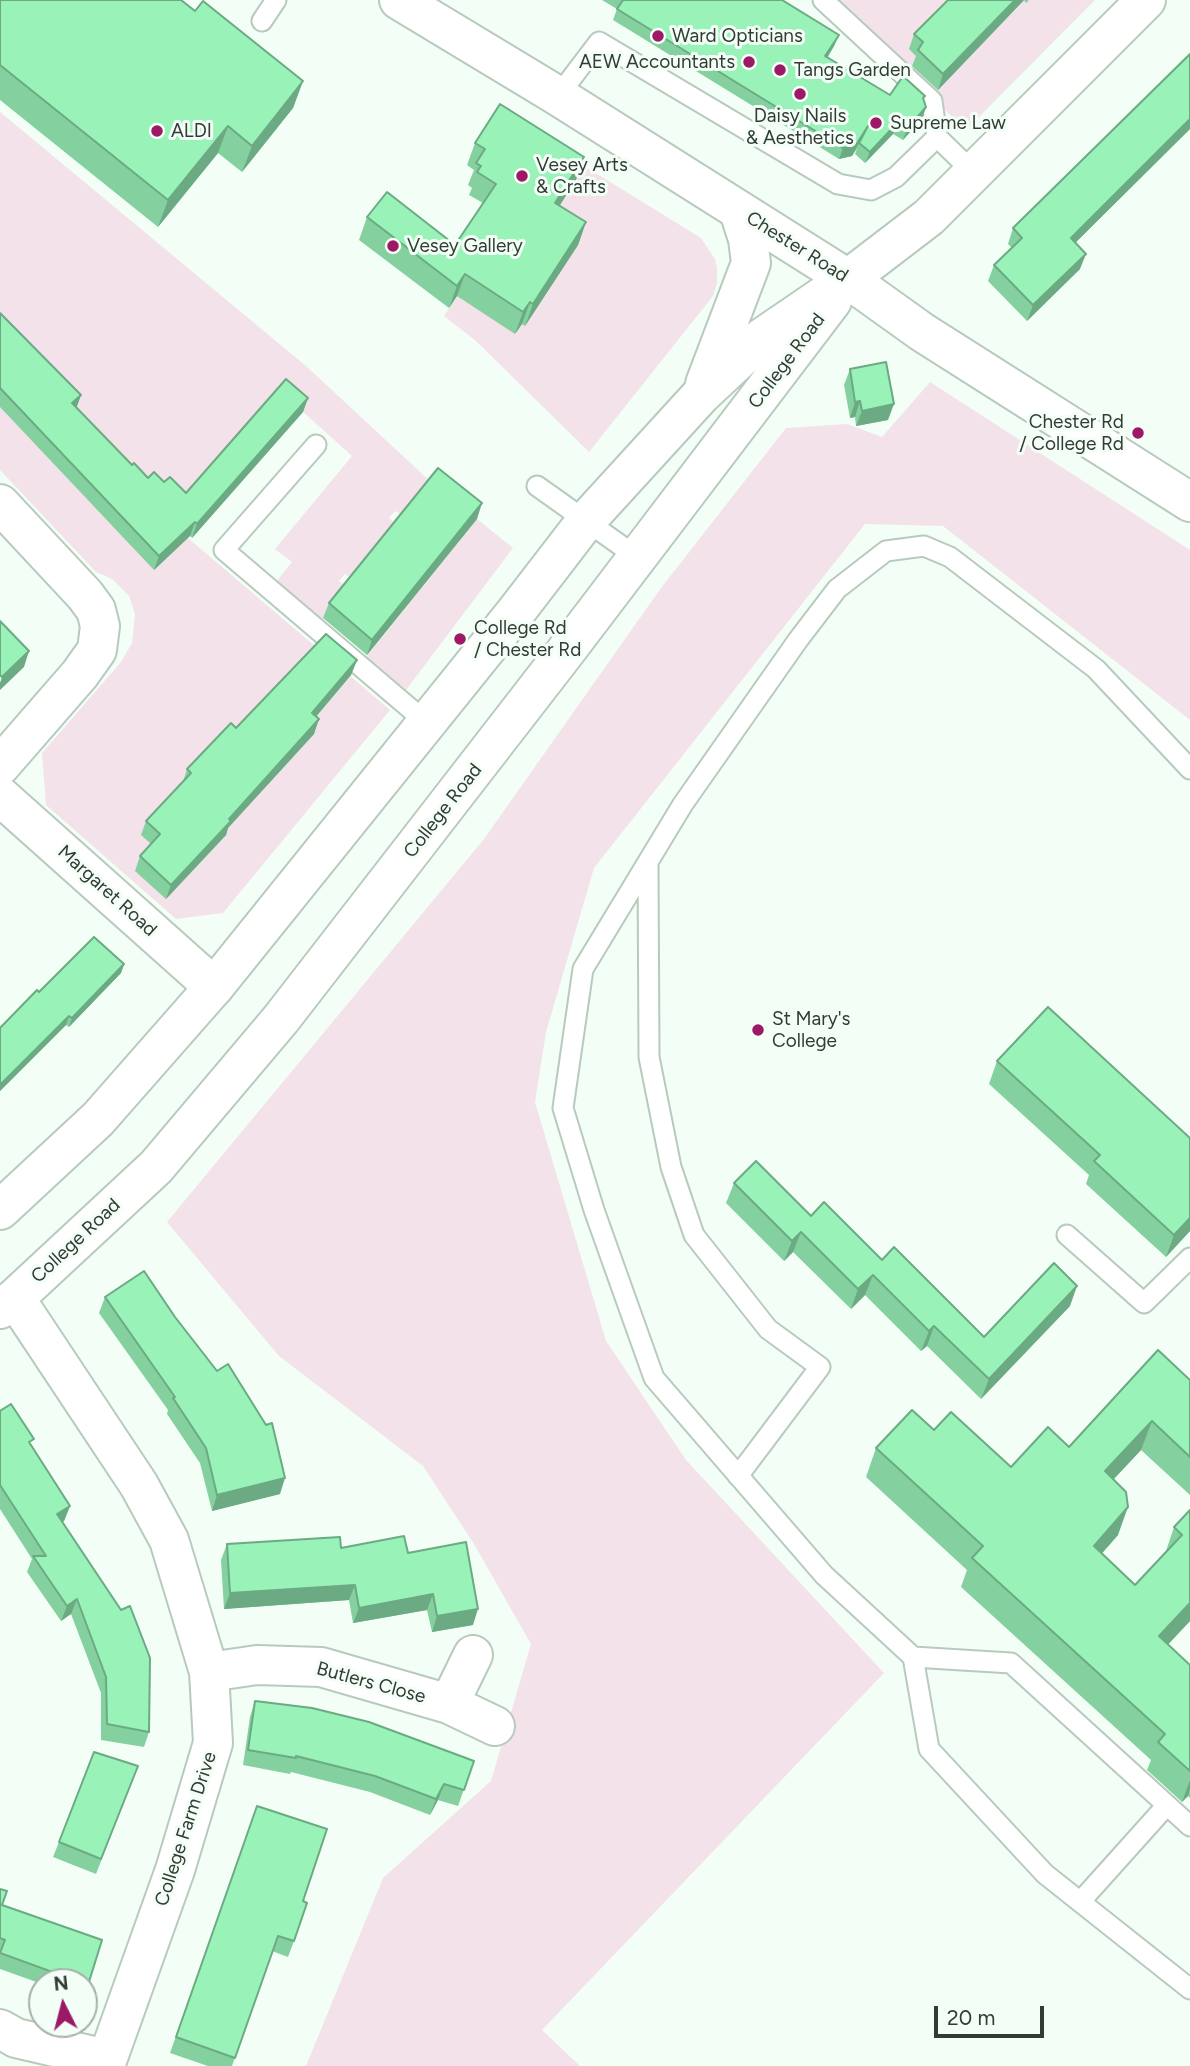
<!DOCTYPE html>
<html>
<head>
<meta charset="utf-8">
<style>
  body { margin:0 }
  #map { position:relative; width:1190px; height:2066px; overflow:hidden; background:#f3fef6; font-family:Figtree,sans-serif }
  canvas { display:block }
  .north { position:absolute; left:28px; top:1968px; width:70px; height:70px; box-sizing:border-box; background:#f3fef6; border:2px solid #a6b0a9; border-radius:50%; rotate:354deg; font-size:19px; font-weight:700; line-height:28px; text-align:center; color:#333b35 }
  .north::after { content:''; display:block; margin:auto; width:24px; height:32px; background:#9e1868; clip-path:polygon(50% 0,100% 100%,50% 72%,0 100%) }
  .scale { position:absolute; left:934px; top:2006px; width:110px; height:32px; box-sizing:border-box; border:4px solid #333b35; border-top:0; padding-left:9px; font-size:21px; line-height:24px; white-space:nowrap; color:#333b35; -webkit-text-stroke:5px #f3fef6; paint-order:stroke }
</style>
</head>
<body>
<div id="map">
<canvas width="1190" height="2066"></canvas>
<div class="north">N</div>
<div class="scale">20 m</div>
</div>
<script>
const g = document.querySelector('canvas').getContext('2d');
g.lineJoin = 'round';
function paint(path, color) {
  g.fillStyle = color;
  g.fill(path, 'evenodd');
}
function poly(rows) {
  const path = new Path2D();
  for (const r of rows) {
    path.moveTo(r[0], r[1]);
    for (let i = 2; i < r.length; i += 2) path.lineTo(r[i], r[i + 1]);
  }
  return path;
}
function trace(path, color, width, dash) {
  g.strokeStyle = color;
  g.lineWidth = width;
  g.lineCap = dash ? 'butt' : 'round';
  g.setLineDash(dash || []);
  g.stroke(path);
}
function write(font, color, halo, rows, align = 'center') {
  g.font = font + ' Figtree,sans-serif';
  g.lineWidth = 6;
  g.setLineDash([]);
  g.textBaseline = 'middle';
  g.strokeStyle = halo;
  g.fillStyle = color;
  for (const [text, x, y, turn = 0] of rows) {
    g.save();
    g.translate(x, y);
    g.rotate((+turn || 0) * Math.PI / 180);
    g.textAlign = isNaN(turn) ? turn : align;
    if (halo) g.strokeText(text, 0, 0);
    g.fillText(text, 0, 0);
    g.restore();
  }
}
paint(poly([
  [829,0,1095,0,966,130],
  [0,112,306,366,432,483,405,517,395,511,389,518,399,526,355,581,345,574,339,581,348,588,320,622,276,582,292,562,275,549,352,456,282,393,170,519,188,538,390,710,223,913,176,919,46,805,42,753,121,662,132,643,135,614,129,596,112,579,96,572,0,470],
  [555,148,701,238,715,259,717,269,717,283,713,296,589,452,476,341,444,316],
  [930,382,1190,550,1190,720,943,526,865,524,594,868,546,1032,535,1102,606,1341,686,1460,884,1673,542,2030,580,2066,306,2066,383,1878,491,1781,531,1644,474,1544,423,1466,279,1356,167,1222,484,839,661,588,786,428,847,424,882,437],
  [477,519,513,548,406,690,366,657]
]), '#f4e2ea');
const lane = poly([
  [823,0,932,101,937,137],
  [262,21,276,0],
  [558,96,599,42,838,184,871,190,896,177,937,137,974,173],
  [316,445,224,550,426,722],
  [537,486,637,557],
  [1190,769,1096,669,950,557,924,546,886,551,837,589,798,640,683,804,583,969,563,1108,594,1210,654,1378,824,1575,913,1657,929,1749,1045,1874,1190,1989],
  [648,862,649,1057,671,1167,694,1235,768,1329,820,1367,738,1476],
  [1067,1235,1144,1303,1190,1258],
  [913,1657,1011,1663,1190,1826],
  [1080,1902,1167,1805]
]);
const street = poly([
  [0,504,85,595,96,610,100,626,97,650,80,674,0,766],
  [0,796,214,987],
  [15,1298,139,1485,169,1540,209,1672,213,1743,175,1870,105,2066],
  [209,1672,257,1665,321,1667,449,1704,495,1726],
  [449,1704,473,1655],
  [0,2029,16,2038,106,2059]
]);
const primary = poly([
  [705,384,751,263,748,239,739,211],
  [0,1210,98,1119,214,987,515,613,585,522,701,395,763,337,848,279,929,217,1146,0],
  [0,1309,15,1298,156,1167,281,1019,566,651,832,301]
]);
const highway = poly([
  [399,0,558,96,848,279,922,332,1190,502]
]);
trace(lane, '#b8cabd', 23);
trace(street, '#b8cabd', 42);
trace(primary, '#b8cabd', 42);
trace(highway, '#b8cabd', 42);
trace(lane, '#fff', 19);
trace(street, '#fff', 38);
trace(primary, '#fff', 38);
trace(highway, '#fff', 38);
paint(poly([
  [0,0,195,11,303,81,293,108,242,172,218,153,158,227,0,100],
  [602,0,782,0,839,35,834,46,828,57,890,95,923,100,926,107,922,119,903,140,893,134,865,163,855,154,857,149,852,156,839,159,613,20,617,9],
  [948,0,1029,0,1026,3,1024,0,938,90,912,66,916,56,909,49,914,34],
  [1190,129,1075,243,1080,269,1027,321,988,281,994,265,1012,248,1008,244,1013,228],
  [475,143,576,180,560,205,586,222,578,245,525,326,522,324,515,334,457,296,449,308,359,240,367,217,455,245,483,203,469,195,472,188,468,185,474,170,467,165],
  [0,313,81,395,76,408,132,465,148,478,164,482,186,493,308,398,303,412,192,538,190,536,154,570,0,407],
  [850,369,888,420,856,426,855,417,850,418,844,385],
  [477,519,367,655,323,618,329,603],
  [357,660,351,675,316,717,314,734,228,828,226,835,166,899,135,871,140,856,151,844,141,835,146,821,183,782,187,769,236,728],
  [124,964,121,973,69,1027,66,1025,0,1091,0,1028,39,992],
  [997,1061,1190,1231,1166,1257,1086,1184,1089,1175,989,1084],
  [734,1183,811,1216,882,1260,984,1337,1070,1306,981,1399,927,1346,921,1351,865,1295,851,1309,793,1252,784,1261,726,1203],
  [105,1297,280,1494,212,1511,200,1463,167,1414,168,1410,99,1313],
  [1190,1380,1190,1495,1141,1450,1113,1480,1118,1535,1102,1553,1135,1585,1165,1554,1174,1527,1190,1510,1190,1621,1168,1644,1190,1665,1190,1798,1188,1796,1182,1802,1147,1770,1151,1760,961,1587,967,1570,866,1477,876,1448,934,1430,1011,1467,1069,1447],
  [0,1411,31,1446,70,1506,64,1521,62,1522,149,1732,144,1747,101,1740,101,1693,71,1614,61,1621,27,1572,32,1559,0,1509],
  [227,1544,341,1548,408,1553,473,1625,432,1632,427,1610,353,1623,349,1600,224,1609,221,1560],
  [255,1701,474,1761,458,1806,438,1800,430,1815,370,1792,291,1772,290,1774,243,1765,250,1717],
  [138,1766,96,1874,53,1857,59,1842],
  [257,1806,303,1901,294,1941,288,1957,272,1951,232,2066,208,2066,170,2053],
  [0,1889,2,1905,88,1985,84,1995,84,1982,42,1982,42,1984,0,1969]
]), '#84d19f');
paint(poly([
  [1015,0,1024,0,938,90,943,74],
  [839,35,834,46,821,67,825,56],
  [303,81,293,108,242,172,252,146],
  [926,107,922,119,903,140,907,129],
  [1190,119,1190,129,1065,253,1071,238],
  [897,123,893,134,865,163,870,152],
  [228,126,218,153,158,227,168,200],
  [868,126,852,156,839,159,843,148],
  [584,157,576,180,547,225,555,203],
  [586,222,578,245,525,326,533,304],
  [1086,254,1080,269,1027,321,1033,305],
  [465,274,457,296,449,308,457,286],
  [530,302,522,324,515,334,523,312],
  [81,395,76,409,72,403],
  [308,398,303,412,192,538,197,524],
  [860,401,855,417,850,418,855,402],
  [894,404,888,420,856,426,862,411],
  [482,503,477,519,367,655,372,640],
  [195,522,190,536,154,570,159,556],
  [29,651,24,667,0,690,0,683,2,677],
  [357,660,351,675,307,727,312,713],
  [319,719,314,734,228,828,226,835,166,899,171,885],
  [124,964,121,973,69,1027,72,1018],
  [69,1016,66,1025,0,1091,0,1085],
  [1190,1218,1190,1231,1166,1257,1174,1235],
  [801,1232,793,1252,784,1261,792,1241],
  [873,1275,865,1295,851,1309,858,1289],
  [1077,1286,1070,1306,981,1399,989,1379],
  [934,1326,927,1346,921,1351,929,1331],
  [1152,1421,1141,1450,1094,1500,1105,1471],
  [285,1478,280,1494,212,1511,217,1495],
  [70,1506,64,1521,51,1530,57,1514],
  [1128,1507,1118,1535,1083,1575,1094,1546],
  [355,1585,349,1600,224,1609,230,1593],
  [433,1594,427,1610,353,1623,359,1608],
  [77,1599,71,1614,61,1621,67,1606],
  [1190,1603,1190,1621,1149,1665,1159,1636],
  [478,1609,473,1625,432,1632,437,1616],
  [1190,1780,1190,1789,1188,1796,1182,1802],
  [444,1784,438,1800,430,1815,436,1799]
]), '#6baa82');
const building = poly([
  [0,0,181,0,195,11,203,1,303,81,252,146,228,126,168,200,0,65,0,0],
  [623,0,782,0,839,35,825,56,890,95,903,76,925,96,923,98,926,107,907,129,897,123,870,152,859,143,868,126,856,145,843,148,617,9,623,0],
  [948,0,1015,0,943,74,918,50,923,42,914,34,948,0],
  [1190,54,1190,119,1071,238,1086,254,1033,305,994,265,1022,238,1013,228,1190,54],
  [500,104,584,157,555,203,586,222,533,304,530,302,523,312,465,274,457,286,367,217,387,192,455,245,496,184,477,172,481,166,476,163,485,149,475,143,500,104],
  [0,313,81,395,72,403,132,465,134,463,148,478,154,472,164,482,170,477,186,493,286,379,308,398,197,524,195,522,159,556,0,388,0,313],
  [886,362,894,404,862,411,860,401,855,402,850,369,886,362],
  [438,468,482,503,372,640,329,603,438,468],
  [0,621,29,651,2,677,0,675,0,621],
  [326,634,357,660,312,713,319,719,229,819,231,821,171,885,140,856,160,834,146,821,191,773,187,769,231,723,236,728,326,634],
  [94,937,124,964,72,1018,69,1016,0,1085,0,1028,37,990,39,992,94,937],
  [1048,1007,1190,1138,1190,1218,1174,1235,1094,1161,1100,1155,997,1061,1048,1007],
  [756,1161,811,1216,824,1202,882,1260,894,1247,984,1337,1054,1263,1077,1286,989,1379,934,1326,929,1331,873,1275,858,1289,801,1232,792,1241,734,1183,756,1161],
  [144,1271,175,1317,217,1371,228,1364,266,1425,272,1423,285,1478,217,1495,206,1448,173,1398,175,1397,105,1297,144,1271],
  [1158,1350,1190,1380,1190,1457,1152,1421,1105,1471,1126,1492,1128,1507,1094,1546,1135,1585,1182,1535,1174,1527,1190,1510,1190,1603,1159,1636,1190,1665,1190,1771,1158,1742,1165,1734,972,1558,983,1546,876,1448,912,1410,934,1430,951,1412,1011,1467,1048,1427,1069,1447,1158,1350],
  [11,1404,34,1439,29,1442,70,1506,57,1514,121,1610,130,1606,150,1658,149,1732,107,1724,106,1677,77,1599,67,1606,33,1556,46,1556,0,1485,0,1411,11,1404],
  [404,1536,408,1553,466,1542,478,1609,437,1616,433,1594,359,1608,355,1585,230,1593,227,1544,340,1537,341,1548,404,1536],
  [255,1701,312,1708,369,1722,474,1761,464,1790,444,1784,436,1799,375,1776,296,1756,296,1758,248,1750,255,1701],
  [94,1752,138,1766,101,1859,59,1842,94,1752],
  [257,1806,327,1829,303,1901,307,1903,294,1941,278,1936,235,2058,176,2037,257,1806],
  [0,1889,7,1891,2,1905,102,1940,88,1985,84,1983,84,1982,80,1982,0,1953,5,1940,0,1938,0,1889]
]);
paint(building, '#99f3b9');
trace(building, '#6baa82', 2);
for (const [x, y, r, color] of [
  [658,36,7,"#9e1868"],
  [749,62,7,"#9e1868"],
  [780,70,7,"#9e1868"],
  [800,94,7,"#9e1868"],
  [876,123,7,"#9e1868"],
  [157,131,7,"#9e1868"],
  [522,176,7,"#9e1868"],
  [393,246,7,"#9e1868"],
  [1138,433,7,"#9e1868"],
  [460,639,7,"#9e1868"],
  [758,1030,7,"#9e1868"]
]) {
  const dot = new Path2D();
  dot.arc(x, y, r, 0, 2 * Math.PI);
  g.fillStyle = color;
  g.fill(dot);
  trace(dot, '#f3fef6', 2.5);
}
write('19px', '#333b35', '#f3fef6', [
  ["Ward Opticians",672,36],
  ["AEW Accountants",735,62,"right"],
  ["Tangs Garden",794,70],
  ["Daisy Nails",800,116,"center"],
  ["& Aesthetics",800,138,"center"],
  ["Supreme Law",890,123],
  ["ALDI",171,131],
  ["Vesey Arts",536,165],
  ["& Crafts",536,187],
  ["Vesey Gallery",407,246],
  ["Chester Rd",1124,422,"right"],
  ["/ College Rd",1124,444,"right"],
  ["College Rd",474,628],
  ["/ Chester Rd",474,650],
  ["St Mary's",772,1019],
  ["College",772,1041]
], 'left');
write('19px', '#333b35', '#f3fef6', [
  ["Chester Road",797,247,32],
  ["College Road",787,361,-53],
  ["College Road",443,811,-52],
  ["Margaret Road",107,891,42],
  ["College Road",76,1241,-43],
  ["Butlers Close",371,1683,15],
  ["College Farm Drive",186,1829,-72]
]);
</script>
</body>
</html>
